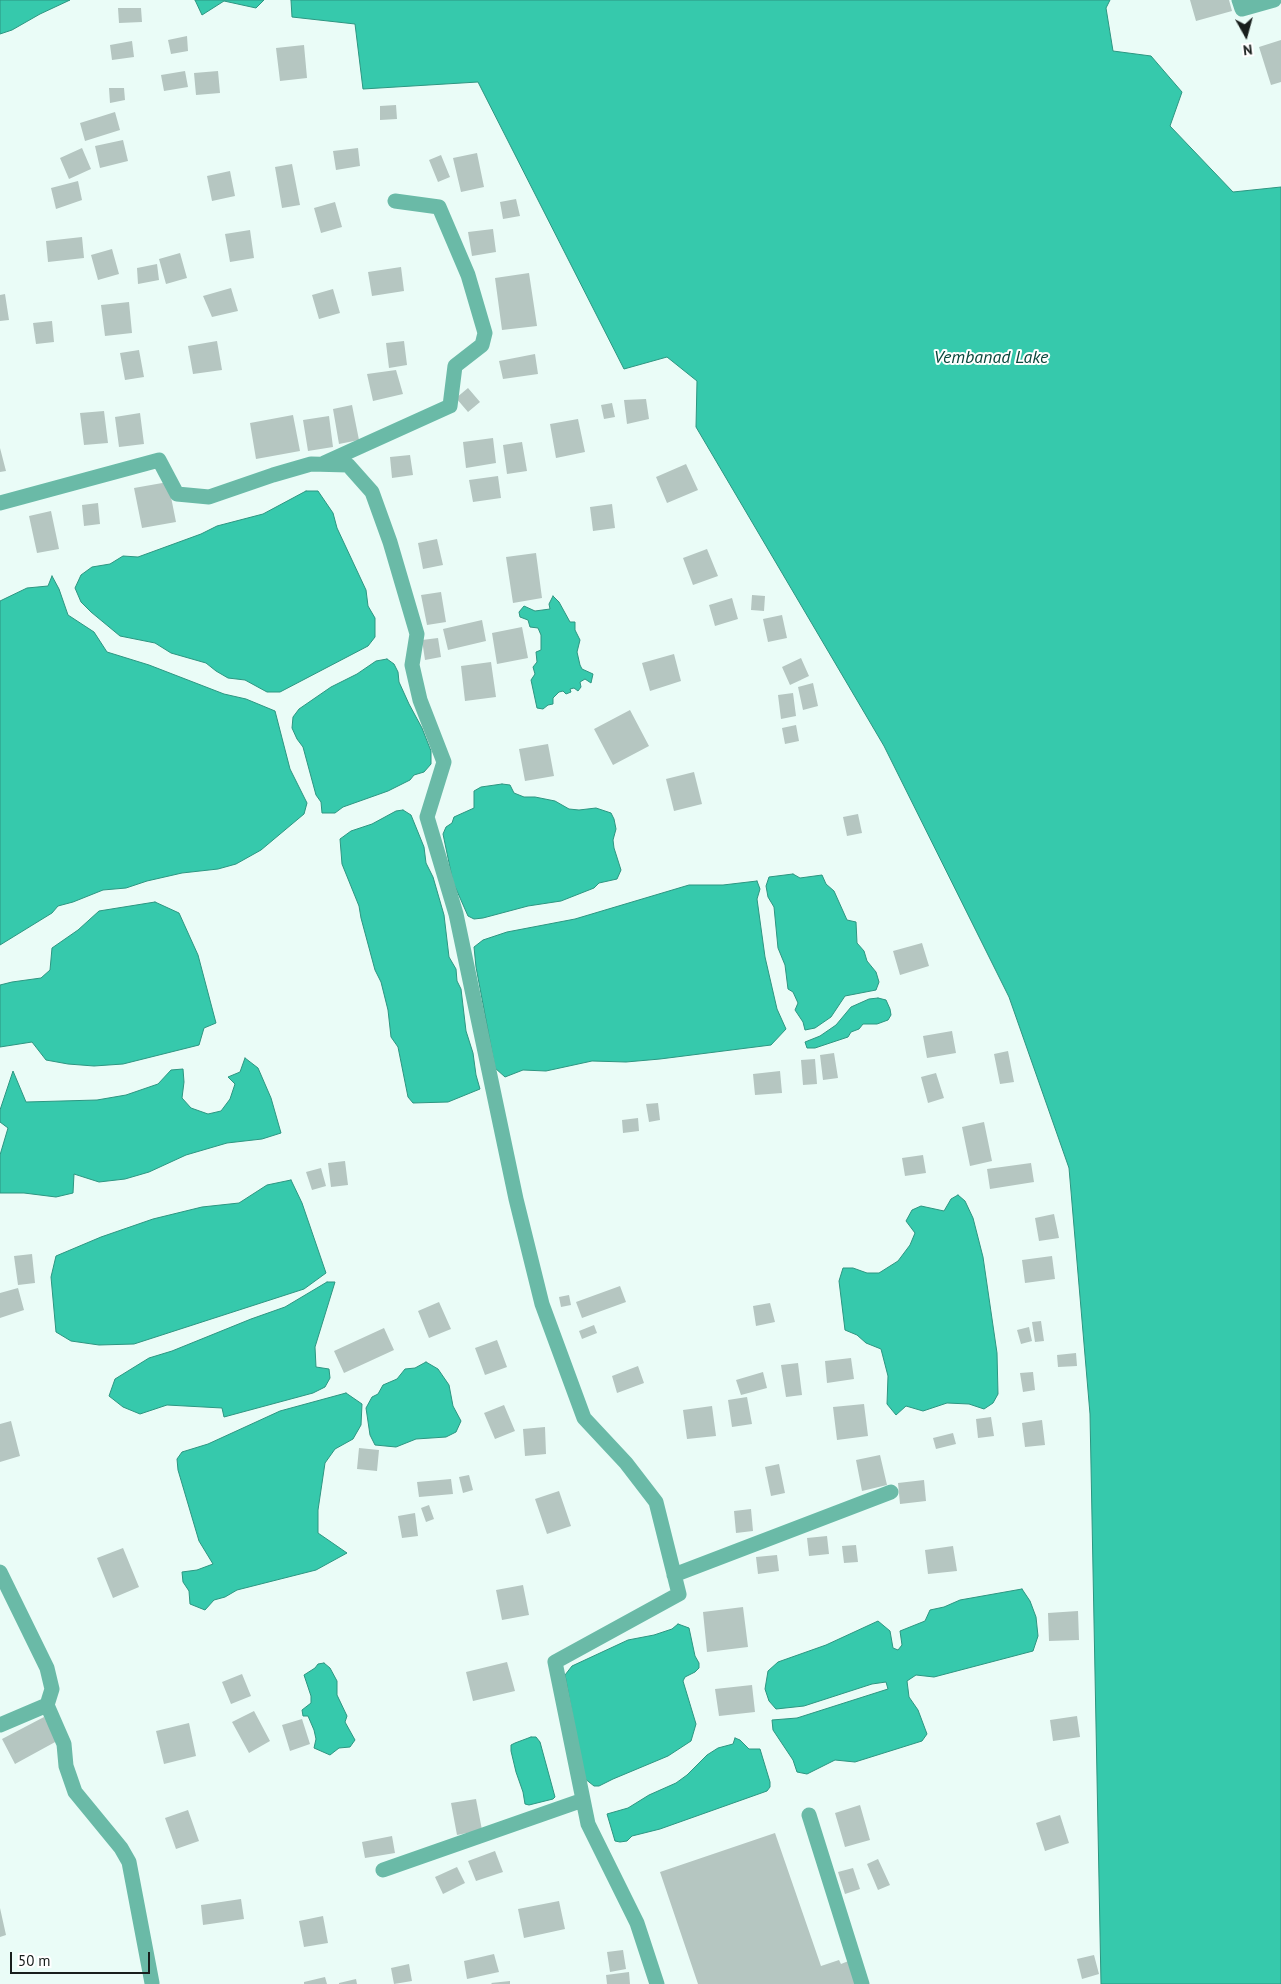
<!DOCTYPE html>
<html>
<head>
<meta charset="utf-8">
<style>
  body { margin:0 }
  #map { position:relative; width:1281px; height:1984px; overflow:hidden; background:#eafcf7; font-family:"PT Sans",sans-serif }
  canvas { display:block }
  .north { position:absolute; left:1221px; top:10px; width:50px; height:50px; -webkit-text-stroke:4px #fff; paint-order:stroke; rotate:173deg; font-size:14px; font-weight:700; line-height:20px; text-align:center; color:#181e1c }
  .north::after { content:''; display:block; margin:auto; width:18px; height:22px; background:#181e1c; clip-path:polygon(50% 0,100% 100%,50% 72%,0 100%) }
  .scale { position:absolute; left:10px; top:1952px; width:140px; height:22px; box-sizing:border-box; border:2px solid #181e1c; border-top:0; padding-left:6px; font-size:15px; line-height:18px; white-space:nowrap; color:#181e1c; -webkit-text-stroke:4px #fff; paint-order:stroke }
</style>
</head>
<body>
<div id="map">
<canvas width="1281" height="1984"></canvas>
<div class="north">N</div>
<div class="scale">50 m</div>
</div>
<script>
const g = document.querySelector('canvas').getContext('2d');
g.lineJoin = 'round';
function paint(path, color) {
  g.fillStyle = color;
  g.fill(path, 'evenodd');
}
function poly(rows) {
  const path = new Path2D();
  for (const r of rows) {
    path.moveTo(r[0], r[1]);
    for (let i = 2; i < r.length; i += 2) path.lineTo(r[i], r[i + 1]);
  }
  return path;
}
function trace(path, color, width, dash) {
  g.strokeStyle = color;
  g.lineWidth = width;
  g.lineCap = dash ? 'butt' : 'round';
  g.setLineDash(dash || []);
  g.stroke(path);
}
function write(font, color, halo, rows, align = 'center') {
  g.font = font + ' "PT Sans",sans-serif';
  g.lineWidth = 4;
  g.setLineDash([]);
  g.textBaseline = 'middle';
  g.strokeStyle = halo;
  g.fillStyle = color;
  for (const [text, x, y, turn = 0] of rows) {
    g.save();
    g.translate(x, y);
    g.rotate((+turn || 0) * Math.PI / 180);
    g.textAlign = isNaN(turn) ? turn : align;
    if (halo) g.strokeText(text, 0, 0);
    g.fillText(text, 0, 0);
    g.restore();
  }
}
const water = poly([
  [0,0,70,0,40,14,12,30,0,34,0,0],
  [195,0,264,0,256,8,224,1,202,15,195,0],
  [291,0,1110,0,1106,8,1113,51,1151,56,1182,92,1170,126,1233,192,1281,187,1281,1984,1101,1984,1090,1414,1069,1168,1009,997,884,746,696,427,697,381,667,357,624,369,478,82,363,89,355,24,292,17,291,0],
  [306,491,318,491,333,513,337,528,366,590,368,606,375,618,375,637,368,646,280,692,267,692,245,680,228,678,216,671,206,663,171,653,155,643,120,636,91,612,81,602,75,588,81,575,92,567,110,564,123,556,138,557,201,534,217,526,263,514,306,491],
  [52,576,59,589,68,615,94,632,107,652,149,665,224,694,246,699,275,711,290,769,307,803,304,814,261,850,236,864,218,869,182,873,147,881,126,888,103,890,73,902,58,906,52,913,0,945,0,601,27,588,48,586,52,576],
  [553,596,559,602,570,622,575,622,575,630,580,640,577,652,580,665,582,669,593,674,591,683,585,679,580,682,581,687,578,691,574,688,570,689,571,692,566,694,563,691,559,692,553,698,553,704,548,705,543,709,537,708,531,680,535,674,533,667,537,662,536,652,541,650,541,635,538,628,530,627,528,620,520,617,519,612,524,606,535,611,550,609,549,604,553,596],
  [387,659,394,664,398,672,399,682,409,704,422,728,431,751,431,764,424,772,414,775,410,780,388,791,343,807,335,813,322,813,321,802,316,795,303,747,297,739,292,728,293,717,299,709,331,687,357,674,376,661,387,659],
  [502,784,510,785,514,793,524,797,535,797,555,801,569,809,579,810,596,808,611,813,614,819,616,829,613,840,614,848,621,870,617,879,599,883,594,888,561,901,528,906,483,918,474,919,468,916,453,882,443,834,446,827,452,823,454,817,474,808,474,791,481,787,502,784],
  [403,810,411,815,424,847,426,863,433,877,444,915,449,957,456,969,457,981,461,989,466,1031,473,1053,476,1075,480,1089,448,1102,413,1103,408,1097,398,1047,391,1037,388,1010,381,982,375,970,361,918,359,906,342,864,340,839,351,831,372,824,396,811,403,810],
  [793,874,800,878,822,875,826,884,834,891,847,920,856,922,857,943,864,951,867,961,876,972,879,982,876,990,845,996,831,1017,815,1028,805,1030,803,1022,795,1010,798,1003,793,992,788,989,785,965,778,948,774,907,768,897,766,886,769,877,793,874],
  [757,881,760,889,757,899,765,957,777,1009,786,1029,771,1045,660,1059,626,1062,592,1061,546,1071,523,1070,505,1077,495,1068,476,967,474,947,483,940,507,932,575,919,689,885,723,885,757,881],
  [155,902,179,913,198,955,216,1023,204,1028,199,1045,123,1064,94,1066,68,1064,46,1060,32,1042,0,1047,0,985,12,982,41,978,50,970,52,948,78,930,99,911,155,902],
  [878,998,886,1000,890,1009,891,1015,888,1020,877,1024,863,1024,859,1029,851,1032,848,1037,815,1048,807,1048,805,1042,820,1036,836,1025,851,1007,869,999,878,998],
  [245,1058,258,1068,271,1098,281,1133,262,1139,227,1143,186,1155,149,1172,125,1179,99,1182,74,1174,73,1193,56,1197,24,1193,0,1193,0,1155,8,1128,0,1122,0,1110,13,1071,26,1102,97,1100,126,1095,158,1084,171,1070,183,1069,184,1082,182,1098,191,1108,208,1114,221,1111,230,1099,235,1084,228,1077,240,1072,245,1058],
  [291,1180,302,1203,326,1273,304,1289,134,1344,99,1345,71,1341,56,1332,51,1277,56,1256,101,1237,153,1219,202,1207,239,1203,267,1185,291,1180],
  [958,1195,965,1201,973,1218,983,1257,997,1353,998,1394,993,1403,984,1409,969,1404,947,1403,923,1411,906,1406,896,1415,887,1404,888,1376,881,1349,866,1343,857,1335,845,1330,839,1281,843,1268,853,1268,867,1273,879,1273,898,1261,910,1245,915,1233,906,1221,912,1210,921,1206,944,1211,951,1199,958,1195],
  [327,1282,335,1282,315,1347,316,1367,329,1369,330,1378,325,1387,313,1393,224,1417,222,1408,167,1405,140,1414,123,1407,109,1396,115,1379,149,1358,172,1351,251,1319,285,1307,327,1282],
  [426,1362,438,1369,449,1385,453,1406,461,1421,456,1432,446,1437,416,1439,396,1447,375,1445,370,1435,366,1408,372,1397,378,1394,383,1385,397,1379,405,1369,415,1368,426,1362],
  [346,1393,362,1404,361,1425,353,1439,335,1449,325,1463,318,1510,318,1533,347,1553,316,1570,237,1590,225,1597,214,1600,205,1610,190,1604,189,1591,183,1582,182,1572,197,1570,213,1564,199,1541,178,1470,177,1459,182,1452,208,1444,280,1411,346,1393],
  [1022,1589,1030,1601,1036,1617,1038,1636,1033,1651,934,1677,916,1675,907,1681,909,1697,918,1710,927,1734,922,1741,855,1762,835,1760,807,1774,797,1772,793,1760,773,1730,772,1720,797,1718,888,1689,886,1682,872,1684,804,1706,776,1709,769,1701,765,1689,768,1671,778,1662,826,1645,878,1621,890,1631,893,1648,898,1650,902,1645,900,1631,925,1621,930,1610,944,1607,960,1600,1022,1589],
  [678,1624,689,1628,695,1656,699,1663,699,1668,695,1672,685,1677,683,1681,696,1724,691,1741,668,1756,613,1779,599,1786,594,1786,584,1778,565,1675,572,1666,628,1640,654,1635,672,1629,678,1624],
  [324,1663,330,1668,337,1681,337,1695,347,1716,345,1722,355,1740,350,1747,339,1748,330,1755,314,1748,316,1739,314,1730,308,1716,303,1716,302,1710,311,1703,311,1696,304,1675,315,1668,318,1664,324,1663],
  [531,1737,536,1737,540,1742,555,1797,553,1799,529,1805,525,1804,523,1792,516,1772,511,1751,511,1745,515,1743,531,1737],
  [735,1738,740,1740,749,1749,760,1749,770,1782,770,1787,767,1791,660,1829,632,1836,627,1841,620,1842,615,1841,607,1814,628,1808,649,1795,676,1783,687,1775,707,1755,718,1748,733,1744,735,1738]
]);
paint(water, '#36c9ac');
trace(water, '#2d9681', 1);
paint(poly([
  [1190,0,1229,0,1232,11,1196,21],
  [118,8,141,8,142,22,119,23],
  [187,36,188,51,171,54,168,40],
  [1281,40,1281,82,1271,85,1259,47],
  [132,41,134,57,112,60,110,45],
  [304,45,307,78,280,81,276,48],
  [185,71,188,87,164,91,161,75],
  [218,71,220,93,196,95,194,73],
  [109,88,124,88,125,100,110,103],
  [396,105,397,119,380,120,380,106],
  [115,112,120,130,85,141,80,123],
  [123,140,128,161,100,168,95,146],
  [82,148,91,169,69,179,60,158],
  [358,148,360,166,336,170,333,151],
  [477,153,484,187,461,192,453,158],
  [441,155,450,177,438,182,429,160],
  [292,164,300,205,282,208,275,167],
  [230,171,235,196,212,201,207,176],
  [78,181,82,200,56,209,51,188],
  [516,199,520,216,503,219,500,202],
  [335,202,342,227,321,233,314,208],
  [493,229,496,252,472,256,468,232],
  [250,230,254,258,230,262,225,234],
  [82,237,84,258,48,262,46,241],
  [112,249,119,274,98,280,91,255],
  [180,253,187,278,166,284,159,259],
  [157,264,159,280,138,284,137,268],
  [401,267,404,291,372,296,368,272],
  [529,273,537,326,502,330,495,278],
  [231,288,238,311,212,317,203,296],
  [333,289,340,313,319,319,312,295],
  [5,294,9,320,0,321,0,295],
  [129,302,132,333,105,336,101,305],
  [52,321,54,342,36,344,33,323],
  [217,341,222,370,193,374,188,346],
  [404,341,407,365,389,368,386,343],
  [139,350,144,377,125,380,120,353],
  [535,354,538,374,503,379,499,361],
  [396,370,403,394,373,401,367,374],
  [468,388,480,402,468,412,456,398],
  [646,399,649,419,627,424,624,400],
  [612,403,615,417,604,419,601,405],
  [352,405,359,440,339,444,333,409],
  [104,411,108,443,84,445,80,413],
  [140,413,144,444,119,447,115,417],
  [293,415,300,451,256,459,250,423],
  [329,416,333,447,308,451,303,420],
  [578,419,585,452,556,458,550,424],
  [493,438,496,463,466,468,463,442],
  [522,442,527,471,507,474,503,445],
  [0,448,6,471,0,472],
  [410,455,413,475,392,478,390,457],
  [686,464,698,490,667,503,656,477],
  [498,476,501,498,473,502,469,480],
  [168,482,176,522,142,528,134,488],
  [98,503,100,524,84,526,82,505],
  [612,504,615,528,593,531,590,507],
  [51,511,59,549,37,553,29,516],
  [437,539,443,565,423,569,418,543],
  [707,549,718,576,693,585,683,558],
  [536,553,542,598,513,603,506,557],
  [441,592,446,622,427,625,421,595],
  [752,595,765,596,764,611,751,610],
  [732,598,738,619,715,626,709,605],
  [782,615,787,638,768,642,763,619],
  [482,620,486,641,448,650,443,629],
  [522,627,528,658,497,664,492,633],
  [438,638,441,657,425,660,422,640],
  [674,654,681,681,650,691,642,663],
  [801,658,809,676,790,685,782,667],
  [491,662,496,697,465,701,461,666],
  [813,683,818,706,803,710,798,687],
  [793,693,796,716,781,719,778,695],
  [630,710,649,746,613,765,594,729],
  [796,725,799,741,785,744,782,728],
  [548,744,554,776,525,781,519,749],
  [694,772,702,804,674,811,666,779],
  [858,814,862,833,847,836,843,817],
  [922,943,929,966,900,975,893,951],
  [952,1031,956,1053,927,1058,923,1036],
  [1008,1051,1014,1082,1000,1084,994,1054],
  [834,1053,838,1078,823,1080,820,1055],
  [815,1059,817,1084,803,1085,801,1060],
  [780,1071,782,1093,755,1095,753,1074],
  [936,1073,944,1098,928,1103,921,1077],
  [658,1103,660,1120,649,1122,646,1104],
  [638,1118,639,1131,623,1133,622,1120],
  [984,1122,992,1161,970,1166,962,1127],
  [923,1155,926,1173,905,1176,902,1158],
  [345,1161,348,1185,331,1187,328,1163],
  [1031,1163,1034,1182,990,1189,987,1169],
  [321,1168,326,1186,312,1190,306,1172],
  [1054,1214,1059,1238,1039,1241,1035,1218],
  [32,1254,35,1283,18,1285,14,1256],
  [1052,1256,1055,1279,1025,1283,1022,1260],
  [620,1286,626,1302,582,1318,576,1302],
  [18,1288,24,1310,0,1318,0,1293],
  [569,1295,571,1305,561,1307,559,1297],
  [439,1302,451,1329,429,1338,418,1311],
  [770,1303,775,1322,756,1326,753,1306],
  [1041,1321,1044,1341,1035,1342,1032,1322],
  [594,1325,597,1333,582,1339,579,1331],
  [1029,1327,1032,1341,1021,1344,1017,1330],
  [384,1328,394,1350,344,1373,334,1351],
  [497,1340,507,1367,485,1375,475,1348],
  [1076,1353,1077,1366,1058,1367,1057,1355],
  [851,1358,854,1379,827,1383,825,1361],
  [798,1363,802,1395,786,1397,781,1365],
  [638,1366,644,1383,617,1393,612,1376],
  [763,1372,767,1388,741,1395,736,1380],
  [1033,1372,1035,1390,1023,1392,1020,1373],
  [747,1397,752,1424,732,1427,728,1400],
  [864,1404,868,1436,837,1440,833,1407],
  [504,1405,515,1431,495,1439,484,1413],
  [712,1406,716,1436,687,1439,683,1410],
  [991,1417,994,1436,978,1438,976,1419],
  [1042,1420,1045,1445,1025,1447,1022,1423],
  [11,1421,20,1456,0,1462,0,1424],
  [545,1427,546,1454,525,1456,523,1429],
  [953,1433,956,1444,936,1449,933,1438],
  [359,1448,379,1450,377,1471,357,1469],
  [880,1455,887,1485,862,1491,856,1460],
  [779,1464,785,1493,771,1496,765,1467],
  [469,1475,473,1490,463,1493,459,1477],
  [451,1479,453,1494,419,1497,417,1482],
  [924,1480,926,1501,900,1504,898,1483],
  [559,1491,571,1526,547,1534,535,1499],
  [429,1505,434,1519,426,1522,421,1508],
  [751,1509,753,1531,736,1533,734,1511],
  [415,1513,418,1536,402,1538,398,1516],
  [827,1536,829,1554,809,1556,807,1538],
  [856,1545,858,1562,844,1563,842,1546],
  [953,1546,957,1571,928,1574,925,1550],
  [123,1548,139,1587,113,1598,97,1558],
  [777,1555,779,1571,758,1574,756,1557],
  [523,1585,529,1615,502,1620,496,1590],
  [743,1607,748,1647,707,1652,703,1612],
  [1078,1611,1079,1640,1049,1641,1048,1613],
  [507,1662,515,1691,473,1701,466,1672],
  [242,1674,251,1696,231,1704,222,1682],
  [752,1685,755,1712,719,1716,715,1689],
  [254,1711,270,1741,249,1753,232,1722],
  [1077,1716,1080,1737,1053,1741,1050,1720],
  [44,1717,57,1741,15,1764,2,1739],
  [302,1719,310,1744,290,1751,282,1725],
  [189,1723,196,1756,164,1764,156,1731],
  [476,1799,482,1830,457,1835,451,1803],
  [860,1805,870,1840,845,1847,835,1813],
  [188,1810,199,1841,176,1849,165,1818],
  [1060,1815,1069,1843,1045,1851,1036,1823],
  [775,1833,821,1966,839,1960,841,1964,851,1960,859,1984,698,1984,660,1872],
  [392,1836,395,1853,365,1858,362,1842],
  [495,1851,503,1872,476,1881,468,1861],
  [878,1859,890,1885,878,1890,867,1864],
  [457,1867,465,1883,443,1894,435,1877],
  [853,1868,860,1889,845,1894,838,1872],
  [241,1899,244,1919,203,1925,201,1905],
  [559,1901,565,1929,524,1938,518,1909],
  [0,1908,6,1935,0,1937],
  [323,1916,328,1943,304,1947,299,1921],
  [623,1950,626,1969,610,1972,607,1952],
  [494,1954,499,1972,467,1979,464,1961],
  [1094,1955,1099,1974,1082,1979,1077,1959],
  [409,1964,412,1981,394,1984,391,1968],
  [629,1972,630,1984,607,1984,606,1975],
  [325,1977,327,1984,304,1984,304,1982],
  [356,1979,357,1984,339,1984,339,1983],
  [510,1981,510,1984,492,1984,491,1983]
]), '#b5c6c1');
trace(poly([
  [1239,0,1242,9,1274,0],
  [324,463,450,406,455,366,482,345,485,333,468,275,439,207,395,201],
  [0,503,159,460,177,494,209,497,273,475,311,464,348,465,372,492,390,542,417,634,412,665,420,700,444,762,427,817,456,914,516,1199,542,1304,584,1418,626,1463,656,1502,679,1594,555,1662,588,1824,637,1923,657,1984],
  [0,1572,47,1668,52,1689,47,1705,0,1725],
  [674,1575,891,1492],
  [47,1705,64,1744,66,1766,75,1792,121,1848,129,1862,152,1983],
  [809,1815,862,1984],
  [383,1870,583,1800]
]), '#6abaa7', 15);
write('italic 18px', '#0a483c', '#fff', [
  ["Vembanad Lake",991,358]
]);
</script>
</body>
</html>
